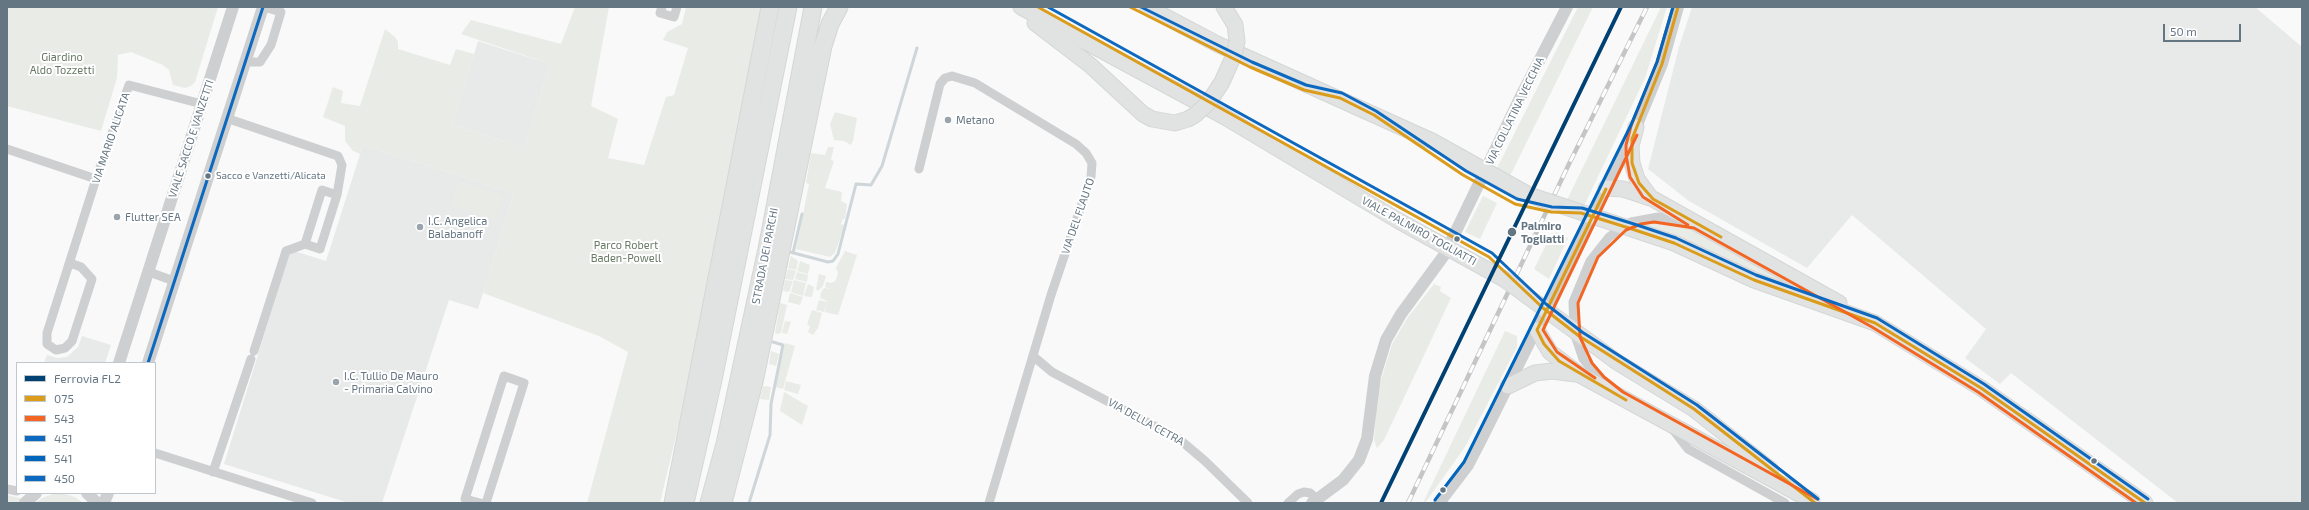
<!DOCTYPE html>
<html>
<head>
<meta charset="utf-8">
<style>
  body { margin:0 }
  #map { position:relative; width:2309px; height:510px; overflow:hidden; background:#f9f9f9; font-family:"Exo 2",sans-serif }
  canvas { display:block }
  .frame { position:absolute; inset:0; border:8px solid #657683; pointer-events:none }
  .legend { position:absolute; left:16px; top:362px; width:140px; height:132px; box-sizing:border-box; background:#fff; border:1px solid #c1c8cd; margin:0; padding:5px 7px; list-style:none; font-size:12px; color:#657683 }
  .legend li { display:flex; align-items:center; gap:8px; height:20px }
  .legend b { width:20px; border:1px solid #c1c8cd }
  .scale { position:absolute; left:2163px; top:24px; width:78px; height:18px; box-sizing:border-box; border:2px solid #657683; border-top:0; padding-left:5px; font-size:12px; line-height:14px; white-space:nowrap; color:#657683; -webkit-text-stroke:3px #fff; paint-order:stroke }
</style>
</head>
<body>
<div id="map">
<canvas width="2309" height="510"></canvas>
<div class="frame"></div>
<ul class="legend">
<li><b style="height:5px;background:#004174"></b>Ferrovia FL2</li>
<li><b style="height:5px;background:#da9c1a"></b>075</li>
<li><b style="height:5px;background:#f26522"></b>543</li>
<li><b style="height:5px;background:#0c69bf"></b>451</li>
<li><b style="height:5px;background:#0065bd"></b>541</li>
<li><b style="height:5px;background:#0c69bf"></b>450</li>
</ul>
<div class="scale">50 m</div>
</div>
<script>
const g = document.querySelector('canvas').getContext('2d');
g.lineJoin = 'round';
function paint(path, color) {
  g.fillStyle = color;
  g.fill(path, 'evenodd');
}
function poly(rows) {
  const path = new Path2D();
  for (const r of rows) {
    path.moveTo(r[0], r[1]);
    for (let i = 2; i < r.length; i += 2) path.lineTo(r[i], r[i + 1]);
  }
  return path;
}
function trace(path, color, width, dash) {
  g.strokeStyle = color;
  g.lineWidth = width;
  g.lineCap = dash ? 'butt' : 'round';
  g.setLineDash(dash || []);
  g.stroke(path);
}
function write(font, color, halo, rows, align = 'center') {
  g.font = font + ' "Exo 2",sans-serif';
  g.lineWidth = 4;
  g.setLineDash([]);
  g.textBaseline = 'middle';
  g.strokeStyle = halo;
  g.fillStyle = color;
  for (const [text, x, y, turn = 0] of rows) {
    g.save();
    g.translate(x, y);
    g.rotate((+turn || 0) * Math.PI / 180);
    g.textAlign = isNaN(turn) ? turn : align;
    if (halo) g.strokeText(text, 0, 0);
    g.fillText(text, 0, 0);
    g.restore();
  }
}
paint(poly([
  [1692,7,2255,7,2302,47,2302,503,2178,503,2011,373,2000,384,1965,358,1986,329,1852,215,1807,268,1689,201,1648,169,1679,47],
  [478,41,550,64,524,147,452,125],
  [363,145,514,193,478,309,449,300,382,503,349,503,224,464,289,255,294,251,326,261],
  [82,336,111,345,105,363,44,363,47,355,57,358,67,357,78,347]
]), '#e8e9e9');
paint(poly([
  [7,7,218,7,195,82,191,86,185,88,173,85,169,70,163,65,131,52,118,55,117,78,101,131,7,106],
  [575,7,609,7,591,106,618,119,608,158,644,165,666,97,674,95,688,48,663,40,667,32,682,24,686,7,765,7,694,360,660,503,587,503,628,352,599,336,483,293,514,193,363,145,360,154,353,151,345,141,345,126,323,117,333,87,343,91,341,103,360,106,385,29,395,37,398,42,398,49,450,65,456,49,474,54,452,125,524,147,550,64,461,34,471,20,561,44],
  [1578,7,1593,7,1510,176,1497,168],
  [1661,7,1667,7,1645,78,1584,206,1567,200],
  [835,112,857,118,853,141,851,145,844,141,834,140,830,124],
  [828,147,834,147,831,160,834,161,825,188,842,192,841,201,847,204,845,219,843,219,841,224,844,225,843,230,835,253,830,257,796,249,809,184,806,183,811,153,825,155],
  [458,182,502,196,495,220,451,205],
  [1483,196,1497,203,1480,239,1465,232],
  [1646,221,1673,222,1687,227,1802,289,1754,275,1638,223],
  [1556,232,1568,238,1549,279,1534,269,1552,233,1555,234],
  [845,251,857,255,838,315,825,312,827,301,820,298,821,292,824,288,830,289,825,287,826,282,832,283,836,280,838,273,836,268],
  [791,256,798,261,796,270,788,268],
  [800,261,810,265,808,274,797,271],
  [788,269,796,271,793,280,785,279],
  [797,272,808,275,807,282,795,279],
  [819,274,826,276,823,286,818,291,816,289],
  [785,280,793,281,789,292,783,291],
  [794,280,806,283,803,296,791,292],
  [808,284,814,287,812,297,804,296],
  [1434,284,1441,287,1440,291,1451,298,1384,440,1377,448,1374,440,1377,393,1392,344,1408,317],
  [790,293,803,297,800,305,788,302],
  [819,300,827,302,824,312,816,310],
  [780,303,787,305,781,333,778,334,775,333],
  [812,310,822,313,818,328,813,335,808,332,810,326,807,324],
  [785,321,791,322,787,334,782,333],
  [1505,331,1517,336,1517,347,1465,447,1425,503,1423,503],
  [785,343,795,346,783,389,775,387],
  [771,351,779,354,776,366,769,364],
  [786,381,801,385,798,394,784,390],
  [763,386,771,387,769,400,760,399],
  [784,392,808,406,802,425,780,411],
  [53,494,65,494,75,497,83,503,35,503,42,498],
  [7,495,20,498,22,499,20,503,7,503]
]), '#e8ebe6');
trace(poly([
  [790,252,828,262,833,261,838,254,856,184,871,185,882,166,917,48],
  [793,253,802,214],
  [749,503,770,435,771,404,783,345,773,342]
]), '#ced6d9', 3);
const primary = poly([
  [1021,7,1225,117,1399,221],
  [1147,7,1217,44,1432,141],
  [1224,7,1235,25,1237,41],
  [1035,23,1090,65,1143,114,1152,119,1175,123,1188,119,1195,115],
  [1636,127,1631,146,1632,163,1637,179,1650,197],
  [1606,188,1623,189,1653,199,1839,303],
  [1674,243,1754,280,1875,323,1981,388,2145,503],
  [1537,330,1550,352,1580,375,1812,501],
  [1617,362,1694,409,1771,470],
  [1508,386,1535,373,1552,371,1576,374]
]);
const motorway = poly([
  [673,503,770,7],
  [685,503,713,380,788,7],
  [709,503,725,444,767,249,813,7],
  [723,503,754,382,823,46,830,24,839,7]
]);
trace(primary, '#d5d6d7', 17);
trace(motorway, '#d5d6d6', 19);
trace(poly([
  [662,7,660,13,674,17,677,7],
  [246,62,260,62,271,45,281,12,264,7],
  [226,118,338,156,342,165,337,195],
  [7,149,96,179],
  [919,169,940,84,945,78,952,76,975,83,1076,144,1086,153,1092,163,1091,177,1051,295,989,503],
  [70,263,81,267,92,279,72,341,65,348,56,350,47,344,47,333,96,179,129,85,202,104],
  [149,272,174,281],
  [254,351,286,251,305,244,320,249,337,195,322,190,305,244],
  [1033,356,1052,372,1179,439,1205,461,1248,503],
  [1602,382,1583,359,1574,332,1573,302,1590,261,1609,237,1631,222,1658,217,1683,221],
  [1671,427,1688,449,1785,503],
  [155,453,312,503],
  [213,472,251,359],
  [7,489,17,491],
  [480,503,465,499,504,376,524,383,486,503],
  [1288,503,1298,494,1304,492,1310,493,1318,500]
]), '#cecfd0', 9);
trace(poly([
  [119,363,233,7],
  [148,363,263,7],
  [87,493,97,503],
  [25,503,36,493],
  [104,503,108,493],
  [1312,503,1343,480,1359,460,1367,439,1375,376,1386,340,1401,314,1445,254,1522,94,1567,7],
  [1439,503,1468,465,1482,438,1636,127,1662,64,1678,7]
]), '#cecfd0', 12);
trace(primary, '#e1e2e2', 15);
trace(motorway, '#e1e2e2', 17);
const rail = poly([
  [1408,503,1568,166,1647,7]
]);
trace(rail, '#c3c5c6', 4.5);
trace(rail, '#fff', 3, [9]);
const primaryBridge = poly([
  [1195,115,1209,102,1222,82,1234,55,1237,41],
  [1432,141,1529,195,1674,243],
  [1399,221,1504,279,1617,362]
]);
trace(primaryBridge, '#d5d6d7', 17, []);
trace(primaryBridge, '#e1e2e2', 15);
trace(poly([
  [1038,7,1489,257,1543,308,1579,336,1694,409,1815,503],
  [1130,7,1250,67,1304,90,1340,98,1374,115,1463,175,1515,204,1551,212,1581,213,1632,229,1674,243,1754,280,1875,323,1981,388,2145,503],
  [1678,7,1662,64,1632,139,1632,163,1639,183,1653,199,1721,237],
  [1606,189,1537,330,1544,344,1559,361,1626,400]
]), '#da9c1a', 3);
trace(poly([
  [1673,7,1657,62,1631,126,1626,145,1626,155,1630,177,1643,197,1688,225],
  [1595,378,1557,352,1543,330,1637,135],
  [1817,499,1623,392,1604,377,1592,363,1580,337,1578,303,1598,257,1626,230,1641,224,1654,222,1694,228,1872,327,1978,392,2136,503]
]), '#f26522', 3);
trace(poly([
  [1048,7,1492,253,1546,304,1582,332,1697,405,1818,499],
  [1141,7,1252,62,1306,85,1342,93,1376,111,1466,171,1517,199,1552,207,1582,208,1634,224,1676,238,1756,275,1877,318,1984,384,2148,499]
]), '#0c69bf', 3);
trace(poly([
  [1435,500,1464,462,1631,125,1657,62,1673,7]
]), '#0065bd', 3);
trace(poly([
  [148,363,263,7]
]), '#0c69bf', 3);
trace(poly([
  [1381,503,1621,7]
]), '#004174', 4);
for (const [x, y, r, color] of [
  [948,120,4,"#99a4ac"],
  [208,176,3.5,"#657683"],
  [117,217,4,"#99a4ac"],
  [420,227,4,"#99a4ac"],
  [1512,232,5,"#657683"],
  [1457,239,3.5,"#657683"],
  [336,382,4,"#99a4ac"],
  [2094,461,3.5,"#657683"],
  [1443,490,3.5,"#657683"]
]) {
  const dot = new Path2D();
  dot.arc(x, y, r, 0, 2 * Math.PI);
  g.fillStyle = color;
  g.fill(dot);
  trace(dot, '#fff', 1.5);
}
write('10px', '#657683', '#fff', [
  ["Sacco e Vanzetti/Alicata",216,176]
], 'left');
write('11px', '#687a64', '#fff', [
  ["Giardino",62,57],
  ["Aldo Tozzetti",62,70],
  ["Parco Robert",626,245],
  ["Baden-Powell",626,258]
]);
write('11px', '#657683', '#fff', [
  ["VIA COLLATINA VECCHIA",1515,111,-64],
  ["VIA MARIO ALICATA",111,138,-71],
  ["VIALE SACCO E VANZETTI",191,139,-72],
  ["VIA DEL FLAUTO",1078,216,-71],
  ["VIALE PALMIRO TOGLIATTI",1419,231,29],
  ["STRADA DEI PARCHI",765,256,-79],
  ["VIA DELLA CETRA",1146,422,29]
]);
write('11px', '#657683', '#fff', [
  ["Metano",956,120],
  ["Flutter SEA",125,217],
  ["I.C. Angelica",428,221],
  ["Balabanoff",428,234],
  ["I.C. Tullio De Mauro",344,376],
  ["- Primaria Calvino",344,389]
], 'left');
write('bold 11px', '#657683', '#fff', [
  ["Palmiro",1521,226],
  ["Togliatti",1521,239]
], 'left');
</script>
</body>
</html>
